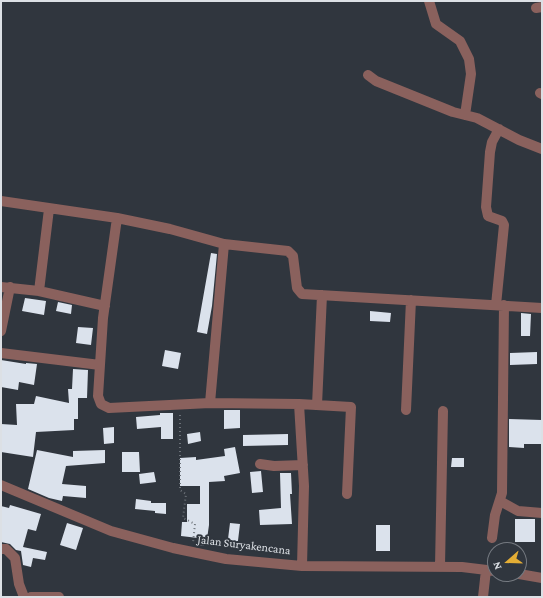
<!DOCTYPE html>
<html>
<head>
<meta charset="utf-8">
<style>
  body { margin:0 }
  #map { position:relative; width:543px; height:598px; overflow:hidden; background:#30363e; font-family:"Crimson Pro",serif }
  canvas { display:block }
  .frame { position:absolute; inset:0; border:2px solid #dce0e5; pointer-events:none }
  .north { position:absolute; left:487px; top:542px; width:40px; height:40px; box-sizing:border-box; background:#30363e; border:1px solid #757a81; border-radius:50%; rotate:250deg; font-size:11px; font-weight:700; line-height:16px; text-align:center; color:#dce0e5 }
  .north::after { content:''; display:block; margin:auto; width:14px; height:18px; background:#e4ae35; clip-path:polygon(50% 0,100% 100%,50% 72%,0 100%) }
</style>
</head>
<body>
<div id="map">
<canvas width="543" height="598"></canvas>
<div class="frame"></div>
<div class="north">N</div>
</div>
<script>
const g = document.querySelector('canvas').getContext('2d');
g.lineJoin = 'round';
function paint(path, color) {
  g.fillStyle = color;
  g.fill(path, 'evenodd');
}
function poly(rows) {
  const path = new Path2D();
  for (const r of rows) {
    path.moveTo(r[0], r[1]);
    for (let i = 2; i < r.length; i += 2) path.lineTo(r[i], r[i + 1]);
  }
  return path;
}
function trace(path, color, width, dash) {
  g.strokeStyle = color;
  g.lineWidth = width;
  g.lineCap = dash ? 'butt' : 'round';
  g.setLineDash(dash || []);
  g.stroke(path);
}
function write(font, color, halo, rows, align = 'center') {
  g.font = font + ' "Crimson Pro",serif';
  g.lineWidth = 4;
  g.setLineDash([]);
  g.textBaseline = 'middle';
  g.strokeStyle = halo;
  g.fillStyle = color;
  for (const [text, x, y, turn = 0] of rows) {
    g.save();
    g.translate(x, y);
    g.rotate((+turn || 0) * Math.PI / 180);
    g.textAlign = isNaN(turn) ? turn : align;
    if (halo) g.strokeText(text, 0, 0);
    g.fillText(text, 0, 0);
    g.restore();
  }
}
paint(poly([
  [211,253,217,254,212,306,207,334,197,332],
  [25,298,46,301,44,315,22,311],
  [58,302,72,305,71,314,56,311],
  [370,311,391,313,390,322,370,321],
  [521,313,531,314,530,336,521,336],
  [78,327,93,328,91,345,76,343],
  [165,350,181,353,178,369,162,366],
  [537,352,537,364,510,365,510,353],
  [1,360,26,364,26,363,37,364,34,385,19,382,18,390,1,387],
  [73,369,88,370,87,398,78,398,78,419,74,419,74,430,36,432,33,457,1,452,1,424,17,425,16,404,34,404,36,396,69,403,68,389,72,389],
  [224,410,240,410,240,428,224,429],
  [160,413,173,413,173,439,161,439,161,427,137,429,136,417,160,415],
  [509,419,542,420,542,444,524,444,524,448,509,447],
  [114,427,114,443,104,444,103,428],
  [200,432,201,441,188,444,187,434],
  [288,434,288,445,243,446,243,435],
  [235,447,240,473,224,476,225,481,209,482,209,525,206,546,197,545,198,538,181,536,182,522,187,522,187,504,200,504,200,486,180,486,180,458,196,457,196,460,225,456,224,449],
  [37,450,73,457,73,451,105,450,105,463,66,466,62,484,86,486,86,498,63,496,62,501,49,498,28,489],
  [122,452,139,452,140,472,122,472],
  [452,458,464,458,464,467,451,467],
  [261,471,263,492,252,493,250,472],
  [154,472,156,482,140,484,139,474],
  [280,473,291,473,292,494,290,494,292,524,260,525,259,510,281,508],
  [136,499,151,501,151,503,166,503,166,514,155,513,155,511,135,509],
  [10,505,41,514,36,531,28,529,23,547,47,552,45,560,33,558,31,567,23,565,21,551,16,550,10,544,1,542,1,506,9,508],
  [515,519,535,519,535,542,515,542],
  [67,523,83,528,76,550,60,545],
  [230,523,240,524,237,549,227,547],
  [376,525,390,525,390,551,376,551]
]), '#dbe2ec');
trace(poly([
  [180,415,180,490,186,494,183,518,195,524,193,543]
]), '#6c7279', 2, [1, 3]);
trace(poly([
  [429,1,436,24,460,41,469,59,471,74,465,115],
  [536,8,542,7],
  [368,75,376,81,453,112,477,118,519,140,542,149],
  [540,93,542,94],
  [1,201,117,218,170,229,224,244,288,251,293,256,297,288,302,294,542,308],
  [117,218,103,318,98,396,101,404,109,408,210,403,299,404,351,407,347,494],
  [1,287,39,291,105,306],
  [39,291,49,209],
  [496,305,504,225,502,221,488,216,486,207,490,152,492,142,499,129],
  [1,331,10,287],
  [1,353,100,365],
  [210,403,224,244],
  [299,404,304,486,302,566],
  [317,405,322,295],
  [406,410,411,300],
  [260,464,274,466,303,465],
  [1,485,111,531,173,548,226,559,302,566,462,567,495,571],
  [500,501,518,511,542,513],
  [492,538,495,515,502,493,504,305],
  [1,549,6,549,15,558,19,584,24,597],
  [440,566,443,411],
  [519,574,542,578],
  [31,597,59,597],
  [483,597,486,570]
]), '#8a615d', 10);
write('12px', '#dce0e5', '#30363e', [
  ["Jalan Suryakencana",244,545,7]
]);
</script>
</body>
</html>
